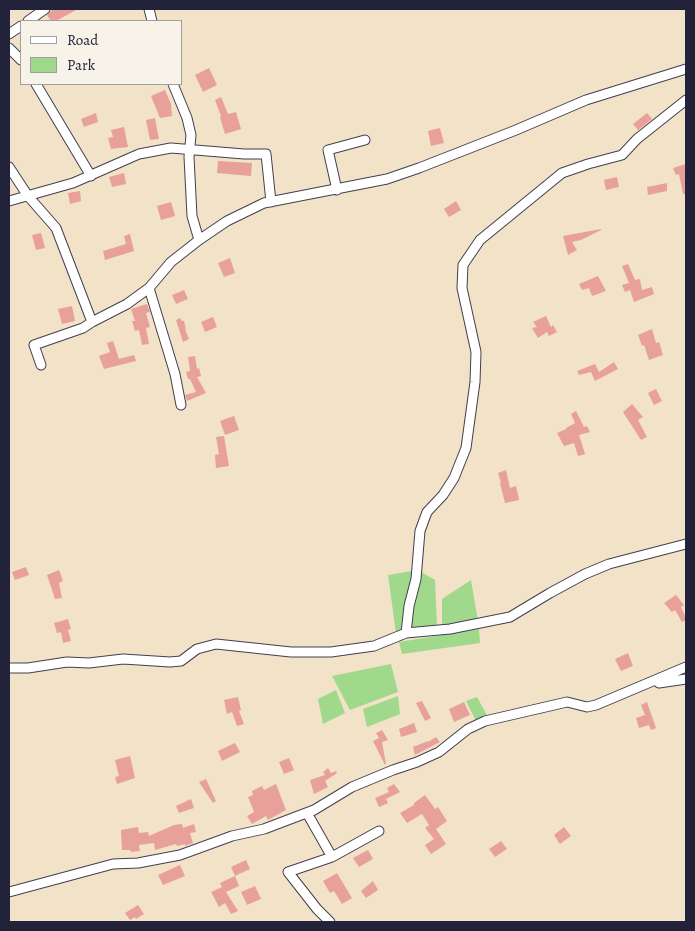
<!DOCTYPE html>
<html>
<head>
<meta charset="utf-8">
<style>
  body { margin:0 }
  #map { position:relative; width:695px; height:931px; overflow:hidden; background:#f2e2c7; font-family:Alegreya,serif }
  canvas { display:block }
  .frame { position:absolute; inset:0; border:10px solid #22223b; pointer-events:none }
  .legend { position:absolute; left:20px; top:20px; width:162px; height:65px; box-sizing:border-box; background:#f7f3e8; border:1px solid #a29fa3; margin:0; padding:6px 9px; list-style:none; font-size:15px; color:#22223b }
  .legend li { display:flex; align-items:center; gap:10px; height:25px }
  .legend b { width:25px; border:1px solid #a29fa3 }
</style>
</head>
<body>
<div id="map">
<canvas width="695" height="931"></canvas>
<div class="frame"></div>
<ul class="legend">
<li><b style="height:6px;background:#fff"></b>Road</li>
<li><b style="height:14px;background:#a0d98b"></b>Park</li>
</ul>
</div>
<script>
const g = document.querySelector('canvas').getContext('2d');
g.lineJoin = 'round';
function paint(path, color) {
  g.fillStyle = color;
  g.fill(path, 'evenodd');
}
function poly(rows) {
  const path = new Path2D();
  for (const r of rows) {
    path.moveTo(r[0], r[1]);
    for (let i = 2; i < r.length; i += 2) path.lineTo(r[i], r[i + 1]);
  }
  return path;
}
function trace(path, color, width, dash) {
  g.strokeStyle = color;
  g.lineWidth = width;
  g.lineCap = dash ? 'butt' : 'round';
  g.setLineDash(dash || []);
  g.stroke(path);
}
paint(poly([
  [412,571,403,631,396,633,388,575],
  [421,572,435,580,437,626,410,627],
  [471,580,478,621,442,627,442,599],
  [479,629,480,643,402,654,399,642],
  [391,664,398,692,350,710,332,676],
  [336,690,345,713,323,724,318,699],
  [398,696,400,714,367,727,363,709],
  [477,697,488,717,477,723,466,701]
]), '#a0d98b');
paint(poly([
  [53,9,78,9,56,21,51,21,47,15],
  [209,68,217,85,203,92,195,75],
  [165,90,171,104,172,116,160,118,151,96],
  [221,97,228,114,236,112,241,129,225,134,220,117,221,116,215,100],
  [96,113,98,122,84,127,81,119],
  [647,113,652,119,638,130,633,124],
  [155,118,159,139,150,140,146,120],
  [124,127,128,147,111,149,108,138,113,137,111,130],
  [440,128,444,143,431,146,428,131],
  [218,161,252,163,251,176,217,173],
  [686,164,686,194,683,194,679,174,676,175,673,168],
  [124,173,126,184,112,187,109,177],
  [617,177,619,187,606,190,604,180],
  [667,183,667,191,648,195,647,187],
  [80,191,81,201,70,204,68,193],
  [456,201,461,210,449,217,444,209],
  [171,202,175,216,161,220,157,206],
  [601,229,601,230,581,240,572,242,577,250,568,255,563,236],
  [41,233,45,248,36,250,32,235],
  [130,234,134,251,105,260,103,251,126,244,124,236],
  [230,258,235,273,224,277,218,263],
  [628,264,635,280,640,279,642,290,652,287,654,294,634,302,630,290,625,292,622,285,629,283,622,266],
  [598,276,606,291,592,296,589,288,582,290,579,284],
  [184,290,188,299,176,304,172,295],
  [147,304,150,312,146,313,150,327,146,328,149,344,142,345,139,330,135,331,132,321,135,321,131,309],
  [72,306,75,321,62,324,58,309],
  [546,316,551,327,553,325,557,332,549,336,547,332,538,338,532,328,537,327,533,322],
  [213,317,217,327,205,332,201,322],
  [180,318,182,321,184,321,186,329,185,329,189,339,183,342,176,320],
  [652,329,656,343,659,342,663,355,649,360,644,345,642,346,638,335],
  [113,341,119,359,134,355,136,361,104,369,99,356,110,352,107,343],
  [195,356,197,369,199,368,201,376,197,377,206,393,187,401,185,395,196,392,190,379,188,379,186,372,190,371,188,357],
  [614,362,618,369,595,381,591,372,579,375,577,371,595,364,599,372],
  [656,389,662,401,654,405,648,393],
  [632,404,643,417,638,420,647,437,641,440,623,412],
  [576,411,584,427,587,426,590,432,579,435,585,454,578,456,574,443,564,446,557,433,566,429,566,428,575,423,571,414],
  [234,416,239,430,225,435,220,421],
  [224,436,229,466,216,468,215,455,219,454,216,437],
  [506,470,510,488,516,486,519,500,505,503,500,483,501,483,498,473],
  [26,567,29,575,15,580,12,572],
  [59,570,63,581,59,583,62,598,55,599,47,575],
  [676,595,684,605,681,607,686,618,686,620,682,622,675,610,672,612,664,603],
  [68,619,71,629,68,630,71,641,63,643,61,632,57,633,54,623],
  [628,653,633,666,621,671,615,659],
  [238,697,241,710,239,711,244,724,237,726,232,712,227,714,224,700],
  [422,701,431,718,425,721,416,703],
  [464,702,470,715,454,722,449,709],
  [647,702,656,728,651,730,649,725,639,728,636,718,645,715,641,705],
  [414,723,417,732,401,737,399,729],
  [382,730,388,740,382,742,386,764,385,765,373,741,379,738,376,733],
  [436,737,440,742,415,755,413,747,428,741,428,742],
  [235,743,240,752,222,761,218,751],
  [130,756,135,778,117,784,115,777,119,776,115,760],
  [289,758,294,770,284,774,279,762],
  [328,768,331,773,336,771,337,773,325,781,328,787,314,794,310,780,325,775,323,772],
  [206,779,216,801,213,803,199,782],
  [276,784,286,810,268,820,266,816,252,824,247,816,254,812,248,797,253,795,252,791,262,786,264,790],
  [394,784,400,792,386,799,388,803,379,807,375,798,389,792,387,788],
  [425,795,435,809,438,807,447,821,436,829,446,844,431,854,425,845,434,839,425,828,429,825,422,814,407,823,400,813,414,805,414,803],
  [191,799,194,808,179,813,176,806],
  [182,824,183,828,194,824,196,832,190,833,193,843,185,846,185,844,177,846,176,844,155,850,154,843,139,845,140,851,131,852,130,850,122,850,121,830,138,827,139,833,148,832,149,836,174,825],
  [564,827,571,836,560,844,554,835],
  [501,841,507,849,495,857,489,849],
  [368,850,373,859,359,867,353,858],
  [246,860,250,869,235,876,231,867],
  [180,865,185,876,163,885,158,875],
  [337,873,352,898,342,904,334,891,330,893,323,881],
  [235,876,239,886,226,892,238,911,231,914,225,903,219,907,211,892,222,887,220,883],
  [373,881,378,890,366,898,361,891],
  [255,886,261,899,247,905,241,892],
  [138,905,144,914,136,919,135,917,130,920,125,913]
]), '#e8a09b');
const street = poly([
  [149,9,152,21],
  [28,21,45,9],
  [9,34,21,26],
  [9,48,21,60],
  [36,84,91,176],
  [173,84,187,118,191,135,189,157,192,216,199,240],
  [9,167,28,196,56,228,92,322],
  [337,190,328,150,365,140],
  [9,201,73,183,139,154,171,148,244,154,266,154,271,202],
  [149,288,175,374,181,405],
  [41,365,34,345,83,328,92,322,127,304,149,288,171,262,199,240,227,221,264,203,387,179,419,168,516,130,586,100,686,69],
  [406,633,450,629,510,617,550,593,585,574,609,564,686,544],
  [9,668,28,668,67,662,89,663,123,659,170,662,181,661,197,649,216,644,291,652,331,652,374,646,406,633,409,606,416,579,420,531,427,512,443,495,454,478,466,448,475,382,476,352,462,288,463,265,480,240,562,173,588,164,622,155,637,139,686,100],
  [659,683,686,679],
  [307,813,332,857],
  [9,892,113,864,138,863,180,855,232,836,264,829,314,810,352,787,393,770,417,762,439,752,468,729,485,721,567,702,587,707,596,705,686,667],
  [330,922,317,909,288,872,332,857,379,831]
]);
trace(street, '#413f50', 11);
trace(street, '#fff', 9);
</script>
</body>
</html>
